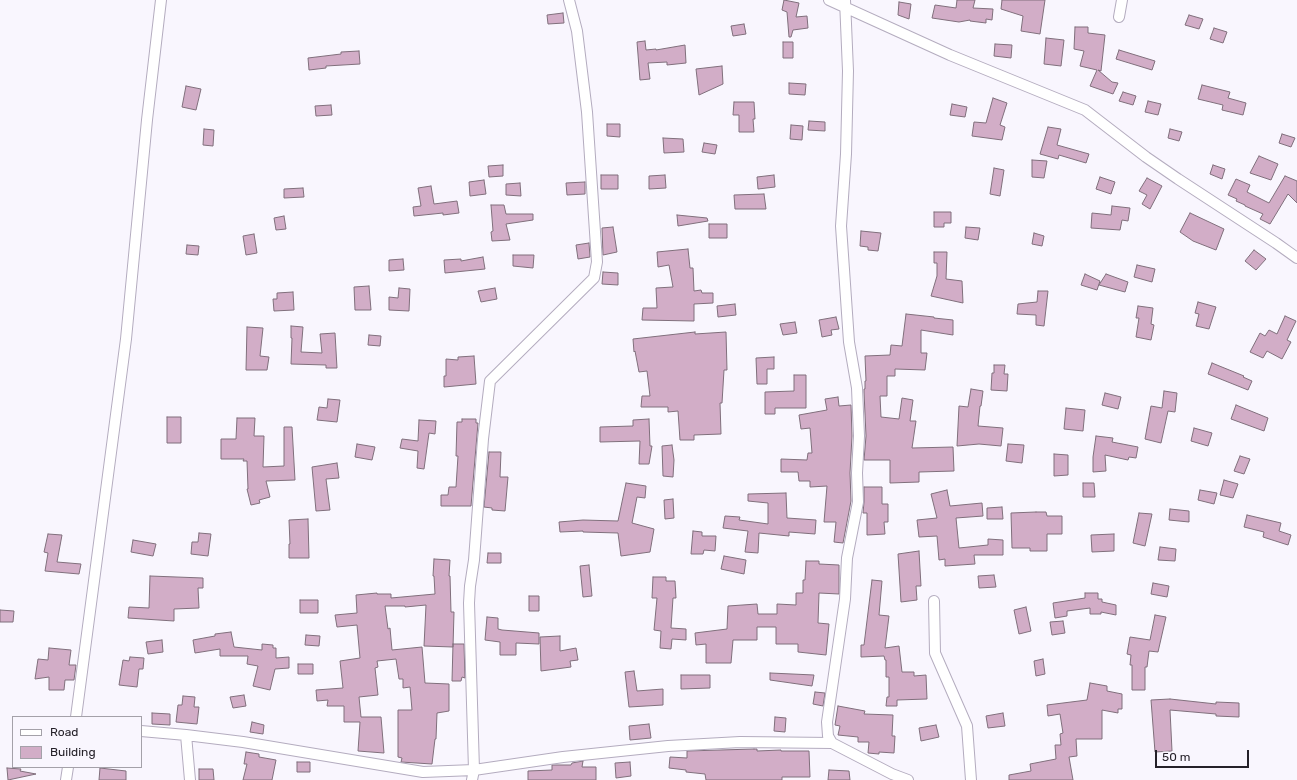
<!DOCTYPE html>
<html>
<head>
<meta charset="utf-8">
<style>
  body { margin:0 }
  #map { position:relative; width:1297px; height:780px; overflow:hidden; background:#f9f6fe; font-family:Rubik,sans-serif }
  canvas { display:block }
  .legend { position:absolute; left:12px; top:716px; width:130px; height:52px; box-sizing:border-box; background:#f9f6fe; border:1px solid #a4a1a9; margin:0; padding:5px 7px; list-style:none; font-size:12px; color:#252129 }
  .legend li { display:flex; align-items:center; gap:8px; height:20px }
  .legend b { width:20px; border:1px solid #a4a1a9 }
  .scale { position:absolute; left:1155px; top:750px; width:94px; height:18px; box-sizing:border-box; border:2px solid #252129; border-top:0; padding-left:5px; font-size:12px; line-height:14px; white-space:nowrap; color:#252129; -webkit-text-stroke:3px #f9f6fe; paint-order:stroke }
</style>
</head>
<body>
<div id="map">
<canvas width="1297" height="780"></canvas>
<ul class="legend">
<li><b style="height:5px;background:#fff"></b>Road</li>
<li><b style="height:11px;background:#d2adc7"></b>Building</li>
</ul>
<div class="scale">50 m</div>
</div>
<script>
const g = document.querySelector('canvas').getContext('2d');
g.lineJoin = 'round';
function paint(path, color) {
  g.fillStyle = color;
  g.fill(path, 'evenodd');
}
function poly(rows) {
  const path = new Path2D();
  for (const r of rows) {
    path.moveTo(r[0], r[1]);
    for (let i = 2; i < r.length; i += 2) path.lineTo(r[i], r[i + 1]);
  }
  return path;
}
function trace(path, color, width, dash) {
  g.strokeStyle = color;
  g.lineWidth = width;
  g.lineCap = dash ? 'butt' : 'round';
  g.setLineDash(dash || []);
  g.stroke(path);
}
const building = poly([
  [784,0,799,3,796,17,807,16,808,28,793,30,791,37,789,37,787,12,782,10,784,0],
  [957,0,975,0,973,8,993,9,992,20,986,19,986,23,970,21,970,20,959,22,932,18,935,5,956,8,957,0],
  [1002,0,1045,0,1040,34,1021,31,1023,16,1001,9,1002,0],
  [899,2,911,4,909,19,898,15,899,2],
  [563,13,564,23,548,24,547,15,563,13],
  [1189,15,1203,19,1199,29,1185,25,1189,15],
  [744,24,746,34,733,36,731,26,744,24],
  [1075,27,1088,27,1088,33,1105,35,1101,71,1098,70,1112,82,1118,83,1113,94,1090,86,1097,70,1080,66,1084,51,1074,49,1075,27],
  [1214,28,1227,32,1223,43,1210,39,1214,28],
  [1046,38,1064,40,1061,66,1044,64,1046,38],
  [645,41,646,50,656,49,656,50,685,45,686,63,667,65,667,62,648,63,650,79,640,80,637,42,645,41],
  [783,42,793,42,793,58,783,58,783,42],
  [995,44,1012,45,1011,58,994,56,995,44],
  [1119,50,1155,61,1152,70,1116,59,1119,50],
  [359,51,360,64,326,66,326,68,309,70,308,58,341,54,341,52,359,51],
  [722,66,723,84,699,95,696,69,722,66],
  [789,83,806,84,805,95,789,94,789,83],
  [1202,85,1230,92,1228,98,1246,103,1243,115,1222,110,1223,105,1198,99,1202,85],
  [186,86,201,89,196,110,182,107,186,86],
  [1123,92,1136,96,1133,105,1119,101,1123,92],
  [993,98,1007,103,1000,125,1005,127,1002,140,972,136,974,122,986,123,993,98],
  [1148,101,1161,104,1158,115,1145,112,1148,101],
  [734,102,754,102,755,119,753,119,754,132,739,132,739,115,733,115,734,102],
  [952,104,967,107,965,117,950,115,952,104],
  [331,105,332,115,316,116,315,106,331,105],
  [809,121,825,122,825,131,808,130,809,121],
  [607,124,620,124,620,137,607,136,607,124],
  [791,125,803,126,802,140,790,139,791,125],
  [1048,127,1061,129,1057,145,1089,154,1086,163,1059,155,1058,159,1040,154,1048,127],
  [204,129,214,130,213,146,203,145,204,129],
  [1170,129,1182,132,1179,141,1168,138,1170,129],
  [1282,134,1295,138,1291,147,1279,143,1282,134],
  [663,138,683,139,684,152,664,153,663,138],
  [704,143,717,145,715,154,702,152,704,143],
  [1259,156,1278,164,1271,180,1250,173,1259,156],
  [1032,160,1047,161,1044,178,1032,177,1032,160],
  [503,165,503,176,489,177,488,166,503,165],
  [1213,165,1225,169,1222,179,1210,174,1213,165],
  [994,168,1004,170,1000,196,990,194,994,168],
  [601,175,618,175,618,189,601,189,601,175],
  [665,175,666,188,649,189,649,176,665,175],
  [774,175,775,187,758,189,757,177,774,175],
  [1285,176,1297,181,1297,203,1288,194,1270,224,1260,219,1263,214,1245,206,1245,205,1236,201,1237,199,1228,195,1236,179,1250,185,1247,192,1269,203,1285,176],
  [1100,177,1115,182,1111,194,1096,189,1100,177],
  [1147,178,1162,186,1150,209,1142,204,1147,195,1139,191,1147,178],
  [484,180,486,194,470,196,469,182,484,180],
  [585,182,585,194,567,195,566,183,585,182],
  [520,183,521,196,506,195,506,184,520,183],
  [431,186,434,204,457,201,459,213,443,215,443,213,414,216,413,207,421,206,418,188,431,186],
  [303,188,304,197,284,198,284,189,303,188],
  [764,194,766,209,735,209,734,195,764,194],
  [491,205,504,205,506,214,533,214,533,220,506,224,510,240,492,241,491,232,493,231,491,205],
  [1112,206,1130,208,1128,221,1122,220,1120,230,1091,228,1092,213,1111,215,1112,206],
  [934,212,951,212,951,223,944,223,944,227,934,227,934,212],
  [1190,213,1224,229,1216,250,1193,241,1180,232,1190,213],
  [677,215,707,218,708,221,678,226,677,215],
  [284,216,286,229,276,230,274,218,284,216],
  [709,224,727,224,727,238,709,238,709,224],
  [613,227,617,252,603,255,602,228,613,227],
  [966,227,980,228,978,240,965,238,966,227],
  [861,231,881,233,878,251,868,250,868,247,860,246,861,231],
  [1034,233,1044,236,1042,246,1032,244,1034,233],
  [254,234,257,253,246,255,243,236,254,234],
  [589,243,590,257,578,259,576,245,589,243],
  [187,245,199,246,198,255,186,254,187,245],
  [688,249,690,268,693,268,694,291,701,290,702,293,713,293,713,303,694,304,694,321,642,320,643,308,657,308,656,288,673,287,669,265,658,267,657,252,688,249],
  [1254,250,1266,259,1256,270,1245,261,1254,250],
  [934,252,947,252,946,279,962,281,963,303,931,296,937,276,937,263,934,263,934,252],
  [513,255,534,255,533,268,513,266,513,255],
  [483,257,485,269,445,273,444,260,461,259,461,261,483,257],
  [403,259,404,270,389,271,389,260,403,259],
  [1137,265,1155,269,1152,282,1134,277,1137,265],
  [603,272,618,273,618,285,602,284,603,272],
  [1085,274,1100,281,1097,290,1081,285,1085,274],
  [1106,274,1128,282,1125,292,1099,285,1106,274],
  [369,286,371,310,355,310,354,287,369,286],
  [399,288,410,289,409,311,389,310,389,297,398,298,399,288],
  [495,288,497,299,481,302,478,291,495,288],
  [1038,291,1048,291,1044,326,1036,325,1036,315,1017,314,1018,304,1037,302,1038,291],
  [293,292,294,310,274,311,273,299,277,299,277,293,293,292],
  [1198,302,1216,307,1209,329,1196,326,1199,314,1195,313,1198,302],
  [735,304,736,315,718,317,717,306,735,304],
  [1138,306,1153,308,1151,324,1154,325,1151,340,1136,337,1139,318,1136,318,1138,306],
  [906,314,934,317,934,318,953,320,953,335,921,330,921,353,927,353,925,370,895,369,895,376,887,376,887,396,880,396,881,417,899,419,902,398,913,400,910,421,916,421,912,448,953,447,954,471,919,472,919,482,890,483,890,460,864,460,866,436,864,392,864,389,865,389,865,381,866,381,865,356,890,355,891,345,902,346,906,314],
  [1285,316,1296,321,1287,340,1291,342,1282,359,1267,351,1263,358,1250,352,1260,333,1265,336,1269,330,1277,334,1285,316],
  [836,317,839,329,831,330,832,335,822,337,819,320,836,317],
  [795,322,797,333,783,335,780,324,795,322],
  [291,326,303,327,301,352,322,353,320,334,335,333,337,368,326,368,326,365,291,364,292,338,291,338,291,326],
  [247,327,263,328,260,356,269,357,267,370,246,370,247,327],
  [695,332,695,334,726,332,727,370,724,370,722,403,720,403,721,434,694,435,694,440,680,440,678,411,668,412,668,407,641,407,642,396,650,396,647,371,639,372,635,351,634,352,633,339,695,332],
  [369,335,381,336,380,346,368,345,369,335],
  [474,356,476,384,444,387,444,376,446,376,446,359,458,360,458,357,474,356],
  [774,357,774,369,767,369,767,384,757,384,756,358,774,357],
  [1212,363,1244,376,1243,377,1252,381,1248,390,1208,374,1212,363],
  [994,365,1005,365,1004,374,1008,374,1007,391,991,390,992,373,994,373,994,365],
  [794,375,806,375,806,408,775,408,775,414,765,414,765,392,794,391,794,375],
  [971,389,983,391,981,406,980,406,978,426,1003,428,1001,446,979,444,957,446,959,406,968,407,971,389],
  [1164,391,1177,393,1175,412,1168,411,1161,443,1145,439,1151,406,1162,408,1164,391],
  [1105,393,1121,397,1118,409,1102,405,1105,393],
  [838,397,839,406,851,405,852,436,850,473,851,501,843,543,834,542,836,522,824,522,827,486,810,487,810,481,799,481,798,472,781,472,781,459,807,460,808,453,812,453,810,428,801,429,799,415,827,410,825,399,838,397],
  [328,399,340,400,337,422,317,420,319,407,327,408,328,399],
  [1236,405,1268,418,1264,431,1231,419,1236,405],
  [1066,408,1085,410,1083,431,1064,429,1066,408],
  [167,417,181,417,181,443,167,443,167,417],
  [237,418,255,418,254,436,264,436,263,467,284,466,284,427,292,427,295,480,266,481,270,497,259,500,260,503,251,505,247,489,248,489,247,461,243,461,244,459,221,459,221,439,236,439,237,418],
  [462,419,476,419,476,423,478,423,471,506,441,506,441,495,448,495,449,487,456,487,458,456,456,456,457,422,462,422,462,419],
  [649,419,650,446,652,446,649,464,639,464,640,441,600,442,600,427,633,426,633,420,649,419],
  [419,420,436,421,435,434,429,433,424,469,417,468,418,451,400,448,402,439,418,441,419,420],
  [1194,428,1212,433,1208,446,1191,441,1194,428],
  [1096,436,1113,438,1112,442,1138,447,1136,458,1129,457,1128,460,1105,455,1106,471,1093,472,1093,457,1096,436],
  [357,444,375,447,372,460,355,457,357,444],
  [1008,444,1024,445,1022,463,1006,461,1008,444],
  [672,445,674,460,673,477,663,476,662,446,672,445],
  [489,452,501,452,500,477,508,477,505,511,492,510,492,508,484,507,489,452],
  [1054,454,1068,455,1068,475,1054,476,1054,454],
  [1240,456,1250,459,1244,474,1234,471,1240,456],
  [337,463,339,478,326,479,330,510,316,511,312,467,337,463],
  [1224,480,1238,484,1233,498,1220,495,1224,480],
  [626,483,646,486,645,498,637,497,632,523,654,529,650,552,621,556,618,533,583,532,583,531,560,532,559,522,583,520,618,521,626,483],
  [1083,483,1094,483,1095,497,1083,497,1083,483],
  [864,487,882,487,882,504,888,504,888,522,884,522,885,534,867,535,867,513,863,513,864,502,864,487],
  [947,490,950,506,982,503,983,516,956,518,959,548,988,545,988,539,1003,540,1003,555,974,555,975,564,945,566,945,559,939,560,937,536,919,537,917,520,937,518,931,494,947,490],
  [1200,490,1217,493,1214,504,1198,500,1200,490],
  [786,493,787,518,816,520,815,534,789,532,789,536,759,533,758,553,745,552,748,531,723,528,725,516,740,517,739,520,768,524,768,503,748,501,748,494,786,493],
  [673,499,674,518,665,519,664,500,673,499],
  [1002,507,1003,519,987,519,987,508,1002,507],
  [1170,509,1189,511,1189,522,1169,520,1170,509],
  [1036,512,1046,512,1047,516,1062,516,1062,534,1047,534,1047,551,1030,551,1030,548,1012,548,1011,513,1036,512],
  [1139,513,1152,514,1145,546,1133,543,1139,513],
  [1247,515,1281,523,1279,531,1291,535,1288,545,1263,537,1264,532,1244,527,1247,515],
  [308,519,309,558,289,558,289,544,290,544,289,520,308,519],
  [693,531,702,532,702,536,716,536,715,551,704,550,703,554,691,554,693,531],
  [199,533,211,534,208,556,191,554,192,542,198,542,199,533],
  [48,534,62,535,57,562,81,564,79,574,45,571,48,553,44,552,48,534],
  [1114,534,1114,551,1092,552,1091,535,1114,534],
  [133,540,156,544,153,556,131,552,133,540],
  [1160,547,1176,549,1175,561,1158,560,1160,547],
  [919,551,921,586,916,586,917,600,901,602,898,554,919,551],
  [488,553,501,553,501,563,487,563,488,553],
  [724,556,746,560,744,574,721,569,724,556],
  [434,559,450,560,449,576,450,576,451,612,454,612,453,647,424,646,426,605,405,607,405,606,385,606,388,629,390,628,392,650,422,647,425,683,449,684,449,711,437,713,436,739,435,739,432,764,401,762,402,758,398,757,398,710,412,710,410,687,403,688,403,679,399,679,396,659,377,661,378,667,375,668,378,695,359,697,361,717,381,717,384,753,358,751,360,722,344,722,344,706,327,706,328,700,317,701,316,690,343,688,340,661,360,658,357,625,337,627,335,615,357,613,356,595,377,593,377,594,391,594,391,598,435,594,434,576,433,576,434,559],
  [806,561,819,561,819,564,839,565,839,594,819,593,818,623,829,624,826,655,798,652,798,644,776,644,776,627,757,627,757,640,733,640,731,663,706,663,706,644,696,645,695,633,727,629,728,606,757,604,758,614,777,614,777,604,796,605,796,593,803,593,803,580,805,580,806,561],
  [589,565,592,596,583,597,580,566,589,565],
  [994,575,996,587,979,588,978,576,994,575],
  [150,576,203,578,203,588,198,588,199,608,174,609,174,621,128,618,129,607,149,608,150,576],
  [653,577,666,577,666,581,675,581,676,598,673,598,671,628,686,629,686,640,672,639,671,649,660,648,661,631,654,630,657,598,652,598,653,577],
  [872,580,882,581,879,615,889,616,885,648,899,646,902,672,914,672,914,676,926,675,927,699,897,700,897,706,886,706,887,697,889,697,889,677,886,677,886,660,885,660,884,656,861,657,861,645,864,645,872,580],
  [1153,583,1169,586,1167,597,1151,594,1153,583],
  [1085,593,1098,593,1098,599,1102,599,1102,602,1116,605,1116,615,1101,612,1101,614,1090,614,1090,608,1067,611,1067,616,1055,618,1053,603,1085,598,1085,593],
  [529,596,539,596,539,611,529,611,529,596],
  [300,600,318,600,318,613,300,613,300,600],
  [1026,607,1031,631,1019,634,1014,610,1026,607],
  [0,610,14,611,13,622,0,622,0,610],
  [1155,615,1166,617,1158,652,1149,651,1147,667,1145,667,1145,690,1132,690,1132,665,1130,665,1131,655,1127,654,1130,637,1150,640,1155,615],
  [487,617,498,618,498,629,502,630,539,633,539,644,516,643,516,655,500,655,500,642,485,640,487,617],
  [1063,621,1065,633,1052,635,1050,622,1063,621],
  [231,632,234,647,262,650,262,644,273,645,273,648,276,648,276,658,289,657,289,668,275,669,270,690,253,686,258,666,247,664,248,656,220,656,220,649,195,653,193,640,215,636,215,634,231,632],
  [306,635,320,636,319,646,305,645,306,635],
  [560,636,560,651,576,648,578,660,570,661,571,667,541,671,540,637,560,636],
  [162,640,163,652,148,654,146,642,162,640],
  [453,644,464,644,465,678,462,677,461,681,452,681,453,644],
  [49,648,71,650,69,665,76,665,74,680,65,680,64,690,49,690,49,677,35,679,38,659,48,660,49,648],
  [130,657,144,658,143,669,139,669,137,687,119,685,123,660,129,661,130,657],
  [1043,659,1045,674,1036,676,1034,661,1043,659],
  [298,664,313,664,313,674,298,674,298,664],
  [634,671,637,691,663,689,663,705,629,707,625,672,634,671],
  [770,673,814,675,812,686,770,680,770,673],
  [681,675,710,675,710,688,681,689,681,675],
  [1090,683,1107,686,1107,691,1122,694,1122,709,1118,709,1118,713,1102,710,1102,739,1076,739,1077,756,1069,757,1073,780,1009,780,1009,775,1031,771,1030,764,1056,759,1055,745,1061,745,1060,734,1063,733,1060,714,1048,716,1047,705,1087,700,1090,683],
  [815,692,825,693,823,706,813,704,815,692],
  [244,695,246,706,233,708,230,697,244,695],
  [183,696,195,697,194,707,199,707,197,724,176,722,178,705,182,705,183,696],
  [1170,699,1216,704,1216,702,1239,703,1239,717,1216,716,1216,714,1170,710,1172,751,1155,752,1151,700,1170,699],
  [838,706,865,711,864,714,893,715,892,736,895,736,894,753,879,752,879,754,868,753,869,742,858,742,858,737,838,735,840,726,835,725,838,706],
  [152,713,170,714,170,725,152,724,152,713],
  [1003,713,1005,726,988,728,986,716,1003,713],
  [775,717,786,718,785,732,774,731,775,717],
  [252,722,264,725,263,734,250,732,252,722],
  [649,724,651,738,630,740,629,726,649,724],
  [936,725,939,737,921,741,919,728,936,725],
  [754,749,757,749,757,751,781,750,781,751,809,751,810,777,782,777,782,780,706,780,705,774,686,772,686,770,669,768,670,757,687,758,687,751,754,749],
  [246,752,259,754,259,757,276,760,272,780,243,780,247,764,244,764,246,752],
  [583,761,582,767,596,767,596,780,528,780,528,771,552,770,552,765,571,765,572,763,583,761],
  [297,762,310,762,310,772,297,772,297,762],
  [630,762,631,776,616,778,615,763,630,762],
  [7,768,21,769,20,771,36,774,8,780,7,768],
  [100,768,126,771,126,780,99,780,100,768],
  [199,769,213,769,214,780,199,780,199,769],
  [829,770,849,771,850,780,828,780,829,770]
]);
paint(building, '#d2adc7');
trace(building, '#806f7c', 1);
const minor = poly([
  [829,0,950,55,1085,110,1146,157,1178,179,1276,243,1297,258],
  [845,0,848,71,846,154,841,226,849,342,857,388,859,436,857,473,858,502,847,558,845,599,827,722,828,736,832,743,892,774,908,780],
  [1119,17,1122,0],
  [934,601,935,653,967,726,971,780],
  [76,717,126,339,147,120,161,0],
  [141,731,186,735,243,742,423,772,474,770,563,757,668,746,740,742,832,743],
  [186,735,190,780],
  [66,780,68,767],
  [472,780,474,770,469,603,470,586,474,560,483,439,490,381,594,278,597,262,587,112,577,31,569,0]
]);
trace(minor, '#b4acbf', 12);
trace(minor, '#fff', 10);
</script>
</body>
</html>
